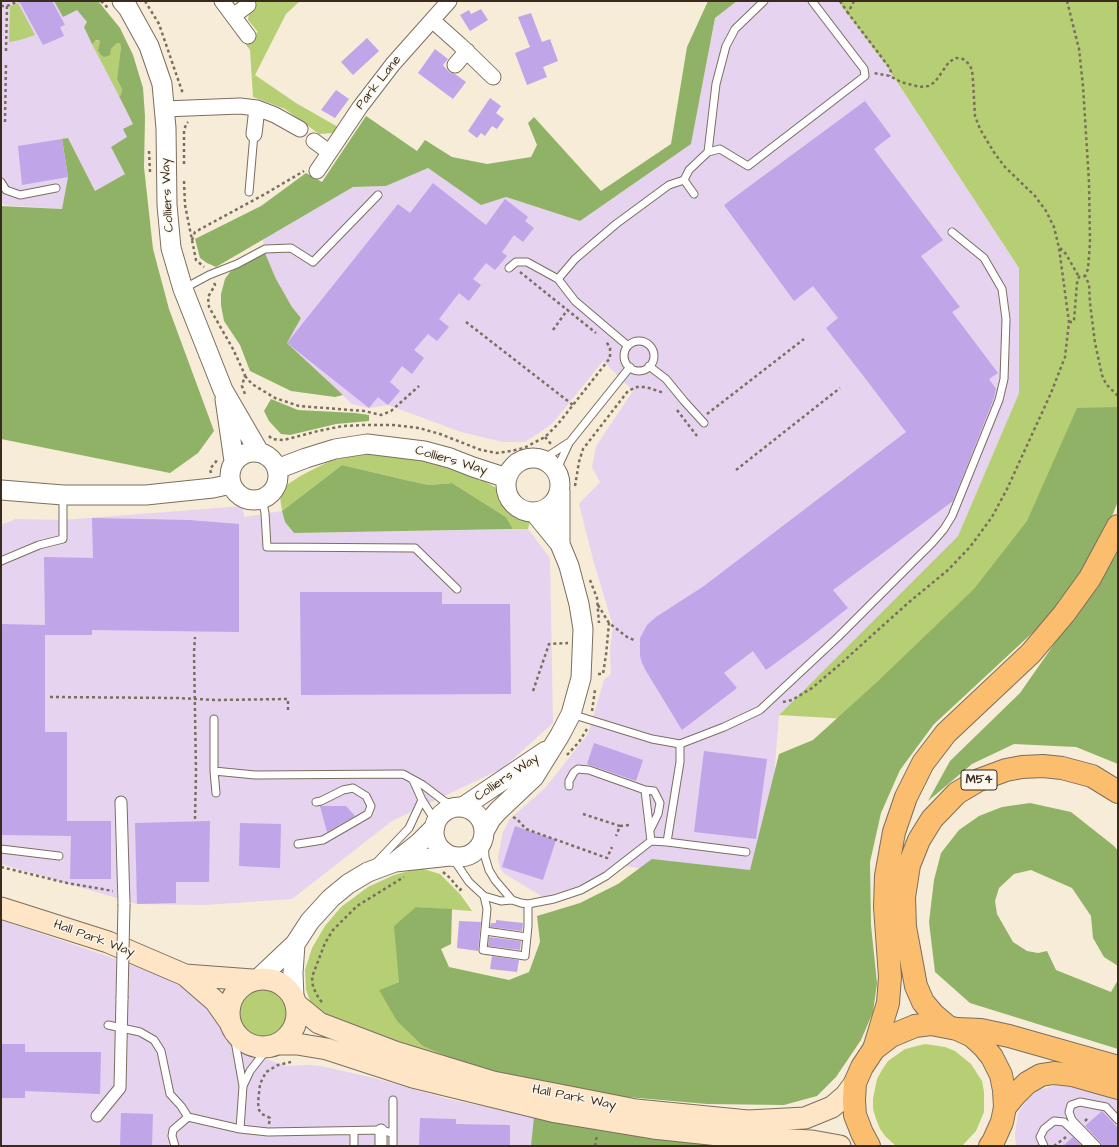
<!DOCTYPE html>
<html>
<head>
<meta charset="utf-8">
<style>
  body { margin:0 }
  #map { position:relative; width:1119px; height:1147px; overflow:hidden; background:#f6ecd7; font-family:"Architects Daughter",sans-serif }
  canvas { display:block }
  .frame { position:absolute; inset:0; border:2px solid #3b2a1e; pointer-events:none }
</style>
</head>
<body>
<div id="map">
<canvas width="1119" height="1147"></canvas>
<div class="frame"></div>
</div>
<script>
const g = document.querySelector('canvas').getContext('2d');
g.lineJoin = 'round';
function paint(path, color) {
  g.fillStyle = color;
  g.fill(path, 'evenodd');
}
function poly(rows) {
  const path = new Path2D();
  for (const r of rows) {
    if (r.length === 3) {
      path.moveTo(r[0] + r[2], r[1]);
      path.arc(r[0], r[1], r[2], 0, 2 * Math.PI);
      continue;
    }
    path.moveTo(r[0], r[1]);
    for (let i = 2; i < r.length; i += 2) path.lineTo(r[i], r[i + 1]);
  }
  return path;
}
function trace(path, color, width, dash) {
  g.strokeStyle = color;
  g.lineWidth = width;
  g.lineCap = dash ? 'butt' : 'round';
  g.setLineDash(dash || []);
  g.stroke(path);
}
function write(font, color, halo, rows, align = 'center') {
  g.font = font + ' "Architects Daughter",sans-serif';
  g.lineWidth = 3;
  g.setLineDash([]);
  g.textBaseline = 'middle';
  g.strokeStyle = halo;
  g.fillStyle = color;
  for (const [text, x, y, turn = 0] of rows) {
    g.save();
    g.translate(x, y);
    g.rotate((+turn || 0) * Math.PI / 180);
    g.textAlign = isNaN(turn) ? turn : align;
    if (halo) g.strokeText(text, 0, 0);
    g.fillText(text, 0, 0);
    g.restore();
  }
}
paint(poly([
  [1,1,98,1,120,28,133,55,143,88,145,117,125,174,95,191,68,138,62,140,68,177,62,209,4,205,1,200],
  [737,1,838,1,888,68,1019,268,1019,393,958,536,779,715,765,888,619,865,585,884,543,897,505,874,500,868,498,857,503,832,510,819,545,788,588,734,604,680,611,674,610,648,613,626,594,563,579,504,600,482,592,467,596,446,633,391,603,361,552,424,525,442,503,442,461,432,388,405,369,408,352,404,287,343,301,318,292,307,276,279,265,253,263,239,353,187,386,186,428,168,481,204,506,197,580,221,691,144,715,18],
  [243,506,244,517,282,511,285,522,294,533,528,529,550,558,553,723,503,768,392,821,292,899,204,905,137,904,1,864,1,525,16,519,63,520],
  [1,920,113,958,169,979,200,999,219,1025,226,1041,248,1055,269,1060,286,1066,306,1065,321,1066,374,1078,448,1099,534,1117,725,1146,1,1146],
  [1054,1086,1074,1087,1118,1095,1118,1146,1016,1146,1015,1134,1018,1113,1027,1100,1038,1090]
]), '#e5d3f0');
paint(poly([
  [251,1,300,1,286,14,255,75,296,103,338,127,333,133,319,134,285,109,253,97,250,50,243,41,258,32,248,20,249,13,256,7],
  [838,1,1118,1,1118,501,1081,572,1045,621,934,724,779,715,958,536,1019,393,1019,268,888,68],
  [18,3,35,35,20,40,10,42,9,41,10,6],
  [99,40,100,42,99,48,111,49,117,43,120,43,121,46,117,79,122,89,121,95,119,96,92,44,94,41],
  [359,453,427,458,481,479,498,489,513,508,530,521,528,529,513,529,506,517,452,483,429,485,410,481,342,465,282,511,280,497,288,484,302,475,328,462],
  [420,868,440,874,460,894,472,911,416,907,399,982,380,990,472,1067,349,1026,325,1016,312,1006,306,990,305,970,312,948,325,926,341,907,368,887,394,875],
  [263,1013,25],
  [925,1044,945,1047,955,1051,971,1064,982,1081,984,1092,984,1112,976,1131,962,1146,896,1146,886,1137,880,1129,876,1119,873,1109,873,1099,877,1079,882,1070,888,1061,905,1049]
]), '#b6cf74');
paint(poly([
  [54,1,98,1,120,28,133,55,143,88,145,117,144,167,153,249,169,309,214,431,198,453,170,473,1,439,1,206,62,209,68,177,62,139,68,138,95,191,125,174,111,147,127,137,123,129,133,124,119,96,121,95,122,89,117,79,121,47,120,43,117,43,111,49,110,55,104,57,101,55,98,50,100,42,99,40,96,40,92,44,84,27,87,22,77,10,63,17],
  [708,1,737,1,715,18,691,144,580,221,506,197,481,205,428,168,386,186,353,187,216,267,207,263,200,258,195,239,261,206,306,173,322,182,366,116,417,151,425,140,452,157,487,164,531,157,537,145,528,123,534,117,601,191,671,144,687,47],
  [265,253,276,279,292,307,301,318,287,343,343,395,335,397,291,391,250,371,240,345,224,321,221,305,221,294,225,279,230,272],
  [271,399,298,410,355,413,369,415,369,421,336,424,290,435,281,434,269,421,264,411],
  [1118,407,1118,501,1111,519,1081,572,1045,621,934,724,900,770,881,813,870,862,871,925,877,983,873,1012,861,1040,836,1077,817,1096,784,1105,707,1104,604,1095,472,1067,423,1046,397,1021,379,990,399,982,394,926,416,907,452,909,451,944,441,949,449,967,509,980,529,972,540,942,537,916,580,903,618,884,652,859,750,870,779,754,813,740,877,682,974,589,1027,521,1077,408],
  [342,465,410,481,429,485,452,483,506,517,513,529,294,533,285,522,282,511],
  [1118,551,1118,764,1076,747,1014,744,972,764,928,801,950,761,1020,693,1115,557],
  [1030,803,1071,812,1114,846,1118,851,1118,966,1104,957,1093,938,1091,916,1072,888,1031,870,1014,874,999,888,995,901,997,914,1013,942,1027,951,1038,953,1047,951,1056,970,1111,992,1118,980,1118,1049,970,1003,935,972,929,922,934,880,941,853,959,830,979,816,1002,807],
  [534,1117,725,1146,531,1146]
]), '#90b266');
paint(poly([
  [19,1,52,1,65,25,60,27,64,36,43,45],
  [481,9,488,20,470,31,460,15,469,10,471,14],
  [531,13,542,42,550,39,558,61,543,67,547,77,527,85,515,53,530,47,518,17],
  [367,38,379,51,353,75,341,62],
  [435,49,448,59,443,65,449,72,455,74,466,82,453,99,418,73],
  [336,90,349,99,335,118,321,110],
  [490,98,501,106,496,113,504,119,497,129,492,126,485,136,481,133,477,138,468,131],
  [865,101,891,136,874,149,943,240,921,256,960,307,952,312,998,373,989,379,996,389,994,398,953,501,833,590,848,608,807,640,766,670,753,651,724,673,737,688,682,730,646,671,642,663,640,656,640,638,647,625,656,617,704,586,906,432,865,378,826,328,838,318,813,286,794,301,724,205],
  [62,139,68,177,22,185,18,146],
  [433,183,486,225,505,199,528,217,525,221,534,228,523,242,514,235,502,252,507,256,495,270,486,263,473,279,481,285,469,301,459,293,439,319,449,327,437,341,428,334,414,350,424,358,412,374,402,366,390,382,400,391,388,405,378,397,369,408,287,343,398,204,410,213],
  [92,518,189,520,239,524,239,632,92,630,92,635,45,635,45,732,67,732,67,821,111,821,111,879,70,879,71,836,1,835,1,624,45,625,44,557,93,558],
  [300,592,442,592,442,604,510,604,511,694,301,695],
  [594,743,643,760,636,781,587,764],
  [704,751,767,759,756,839,694,832],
  [320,806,346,806,355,816,327,832],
  [210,821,209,882,176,882,176,903,137,904,135,823],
  [240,823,281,824,280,868,239,866],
  [515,826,556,840,543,880,502,867],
  [496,920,523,923,522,931,490,927,491,923,496,923],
  [459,921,481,922,478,951,457,948],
  [489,937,521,941,520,950,488,946],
  [492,956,519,960,517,972,490,969],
  [1,1044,25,1044,25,1052,101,1052,100,1094,25,1091,25,1098,1,1098],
  [1102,1111,1118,1128,1118,1146,1102,1146,1101,1143,1085,1126],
  [121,1113,153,1114,152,1146,120,1146],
  [420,1118,456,1119,456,1124,510,1125,510,1146,419,1146],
  [1073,1137,1082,1146,1063,1146]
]), '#c0a5e9');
const service = poly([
  [708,152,716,84,726,46,735,29,764,1],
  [684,180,694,194],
  [1,182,6,190,20,195,56,188],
  [249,192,254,134],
  [509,268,516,262,527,262,558,279,575,301,628,346],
  [558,279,575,259,616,224,669,185,684,180,689,170,708,152,720,149,748,166,865,76,864,69,812,1],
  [183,289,209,275,237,264,265,249,291,248,313,262,378,195],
  [639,356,15],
  [649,366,666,379,684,401,704,423],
  [542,460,568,443],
  [556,471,569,443,630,367],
  [262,499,265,513,267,547,415,548,457,589],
  [1,561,39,545,63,539,63,496],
  [571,714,652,739,680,744,724,727,760,710,838,637,932,543,944,529,952,516,999,400,1004,379,1006,319,1002,289,984,258,952,232],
  [214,719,214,771,216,793],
  [214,771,255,775,403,774,423,785,444,801,457,807],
  [413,780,422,800,436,822],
  [569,786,569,781,574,772,578,769,589,770,645,790,651,841],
  [645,790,654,791,660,803,658,814,650,830],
  [667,842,746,852],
  [298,844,323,840,368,814,371,806,366,796,353,788,343,790,321,801,316,802],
  [1,849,59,856],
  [452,857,469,882,484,896,501,901,512,900,495,880,489,870,485,857,484,839],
  [375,864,409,828,422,800],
  [484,896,487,909,483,950,525,956,528,926,528,904],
  [512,900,521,903,528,904,554,899,581,890,606,876,651,841,667,842,680,762,680,744],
  [485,931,527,937],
  [108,1025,140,1032,154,1040,161,1051,170,1094,181,1106,188,1117],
  [233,1030,243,1086,240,1129],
  [243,1086,250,1071,264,1053,272,1046],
  [354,1131,354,1146],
  [175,1146,172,1136,173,1130,188,1117,240,1129,268,1132,381,1130,392,1133],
  [393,1146,393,1100],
  [1044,1146,1040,1137,1044,1129,1054,1121,1064,1122,1089,1146],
  [1097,1146,1072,1120,1069,1112,1071,1105,1080,1102,1106,1107,1118,1120]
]);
const pedestrian = poly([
  [121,802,124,904],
  [97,1116,120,1088,122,998],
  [381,1146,381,1130]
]);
const minor = poly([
  [222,1,248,36],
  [233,16,248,5],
  [432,20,460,45,493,77],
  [455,65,467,51],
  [164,109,240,106,257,108,275,115,300,129],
  [254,134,257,108],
  [314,141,329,152],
  [317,171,360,107,393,64,449,1]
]);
const tertiary = poly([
  [122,1,128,8,149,46,162,84,166,128,167,205,171,248,183,289,223,390,259,452],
  [225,399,234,461],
  [254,476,24],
  [533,485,27],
  [277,469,306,458,335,449,367,444,424,451,450,458,473,467,507,478],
  [1,490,63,495,146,495,213,488,231,484],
  [560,491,560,544],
  [459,832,25],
  [463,807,546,751],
  [485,830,491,819,498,811,534,777,560,735,571,714,581,678,583,629,579,604,569,566,560,544,534,512],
  [395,862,419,843,435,827],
  [258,979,295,944,310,921,331,898,348,884,368,872,395,862,450,856],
  [294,998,293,973,295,944]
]);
const secondary = poly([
  [1,908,108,942,185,975,252,980],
  [185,975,215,1001,229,1021],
  [263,1013,34],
  [297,1005,319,1023,395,1052,493,1082,636,1110,748,1121,805,1118,832,1107,845,1096,855,1083],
  [279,1044,297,1044,327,1049,413,1077,556,1112,653,1128,747,1138,812,1141,840,1146]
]);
const primary = poly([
  [869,1146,862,1133,855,1115,854,1100,855,1083,862,1067,874,1049,891,1036,915,1026,931,1024,957,1029,972,1036,984,1047,992,1057,1001,1075,1004,1090,1005,1107,1002,1122,993,1142,990,1146]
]);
const motorway = poly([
  [947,1026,934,1015,923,1002,916,986,905,927,904,897,909,865,919,840,932,819,957,793,979,780,1006,770,1022,767,1043,766,1062,768,1092,776,1118,792],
  [957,1029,981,1030,1009,1036,1118,1067],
  [874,1049,888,1003,890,977,885,907,886,876,894,832,906,797,923,763,946,733,1031,653,1064,614,1090,578,1118,526],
  [1005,1107,1015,1095,1027,1083,1041,1075,1054,1073,1072,1075,1118,1088]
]);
trace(service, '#7c6e5f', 9);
trace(pedestrian, '#7c6e5f', 13);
trace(minor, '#7c6e5f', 17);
trace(tertiary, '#7c6e5f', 21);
trace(secondary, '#7c6e5f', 23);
trace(primary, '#7c6e5f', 24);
trace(motorway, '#7c6e5f', 24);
trace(poly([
  [101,1,108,8],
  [145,1,159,24,182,91,185,94],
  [840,1,848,13],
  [854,1,848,13,889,67,891,72,890,76],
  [1067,1,1079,49,1083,86,1089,182,1090,243,1088,269,1085,276,1089,284,1090,303,1095,343,1102,375,1106,384,1118,396],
  [1,6,7,6,6,51],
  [7,6,19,1],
  [5,122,6,63],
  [149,151,150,172],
  [184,164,184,131,186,124,188,122],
  [184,181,185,205,196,260,204,267],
  [192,240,195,232,265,194,304,171],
  [1060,248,1066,254,1079,277],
  [520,272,596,333],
  [214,283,215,285,208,297,209,307,233,349,245,375,242,386,245,394],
  [466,322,573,405],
  [1069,322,1073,322,1074,320,1077,283,1079,277,1085,276],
  [553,330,568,309],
  [245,376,252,384,275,398,299,406,364,411,381,415,391,411,419,386],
  [677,410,697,436],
  [707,414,804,339],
  [269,436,272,439,284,440,318,431,343,426,364,425,393,425,419,428,440,434,481,450,497,453,511,451,524,448,545,437,558,424,610,358,610,348,606,341],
  [545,437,551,444],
  [736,470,840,388],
  [211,473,210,469,218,459],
  [575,486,579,462,583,449,628,391,637,387,646,387,664,393],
  [590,580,597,598,599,623],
  [598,605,609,623,627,637,636,641],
  [598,674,603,674,606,655,609,623],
  [533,691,549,644,568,643],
  [50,697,178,698,215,700,288,699,288,712],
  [783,702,792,700,812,688,838,666,908,603,948,570,970,547,992,517,1007,489,1051,393,1065,357,1069,322,1059,248,1054,227,1046,211,1035,196,1005,167,995,154,980,129,975,116,973,81,972,70,969,64,963,59,956,58,949,62,935,82,928,86,920,87,901,82,890,76,874,73],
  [592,711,595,690],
  [567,755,579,742,587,729],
  [583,814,620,826,616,836],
  [513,817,517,819,526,829,607,858,612,847],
  [195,819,196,772,194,652,195,637],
  [620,826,630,825],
  [1,867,67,883,113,891],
  [443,872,450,878,460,890,462,888],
  [322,1002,319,999,313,987,312,977,325,943,333,930,357,906,404,877],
  [1085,1121,1089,1117],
  [269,1124,270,1118,262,1114,259,1110,258,1103,260,1084,266,1072,278,1065,291,1062],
  [595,1146,597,1135],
  [1054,1146,1066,1137]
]), '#7c6e5f', 2.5, [3, 3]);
trace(service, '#fff', 7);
trace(pedestrian, '#fff', 11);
trace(minor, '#fff', 15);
trace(tertiary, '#fff', 19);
trace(secondary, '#fde5c5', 21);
trace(primary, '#fbbd6e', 22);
trace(motorway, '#fbbd6e', 22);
const pedestrianBridge = poly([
  [122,998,124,904]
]);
trace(pedestrianBridge, '#7c6e5f', 13, []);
trace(pedestrianBridge, '#fff', 11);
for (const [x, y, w] of [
  [979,780,36]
]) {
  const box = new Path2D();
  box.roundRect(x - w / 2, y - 10, w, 20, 3);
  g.fillStyle = '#fbf7ec';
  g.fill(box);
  trace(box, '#3b2a1e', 1);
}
write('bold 12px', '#3b2a1e', null, [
  ["M54",979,780]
]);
write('13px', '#3b2a1e', '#fbf7ec', [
  ["Park Lane",379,83,-52],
  ["Colliers Way",168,195,-93],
  ["Colliers Way",451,461,16],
  ["Colliers Way",507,778,-34],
  ["Hall Park Way",94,939,20],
  ["Hall Park Way",574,1098,11]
]);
</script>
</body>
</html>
